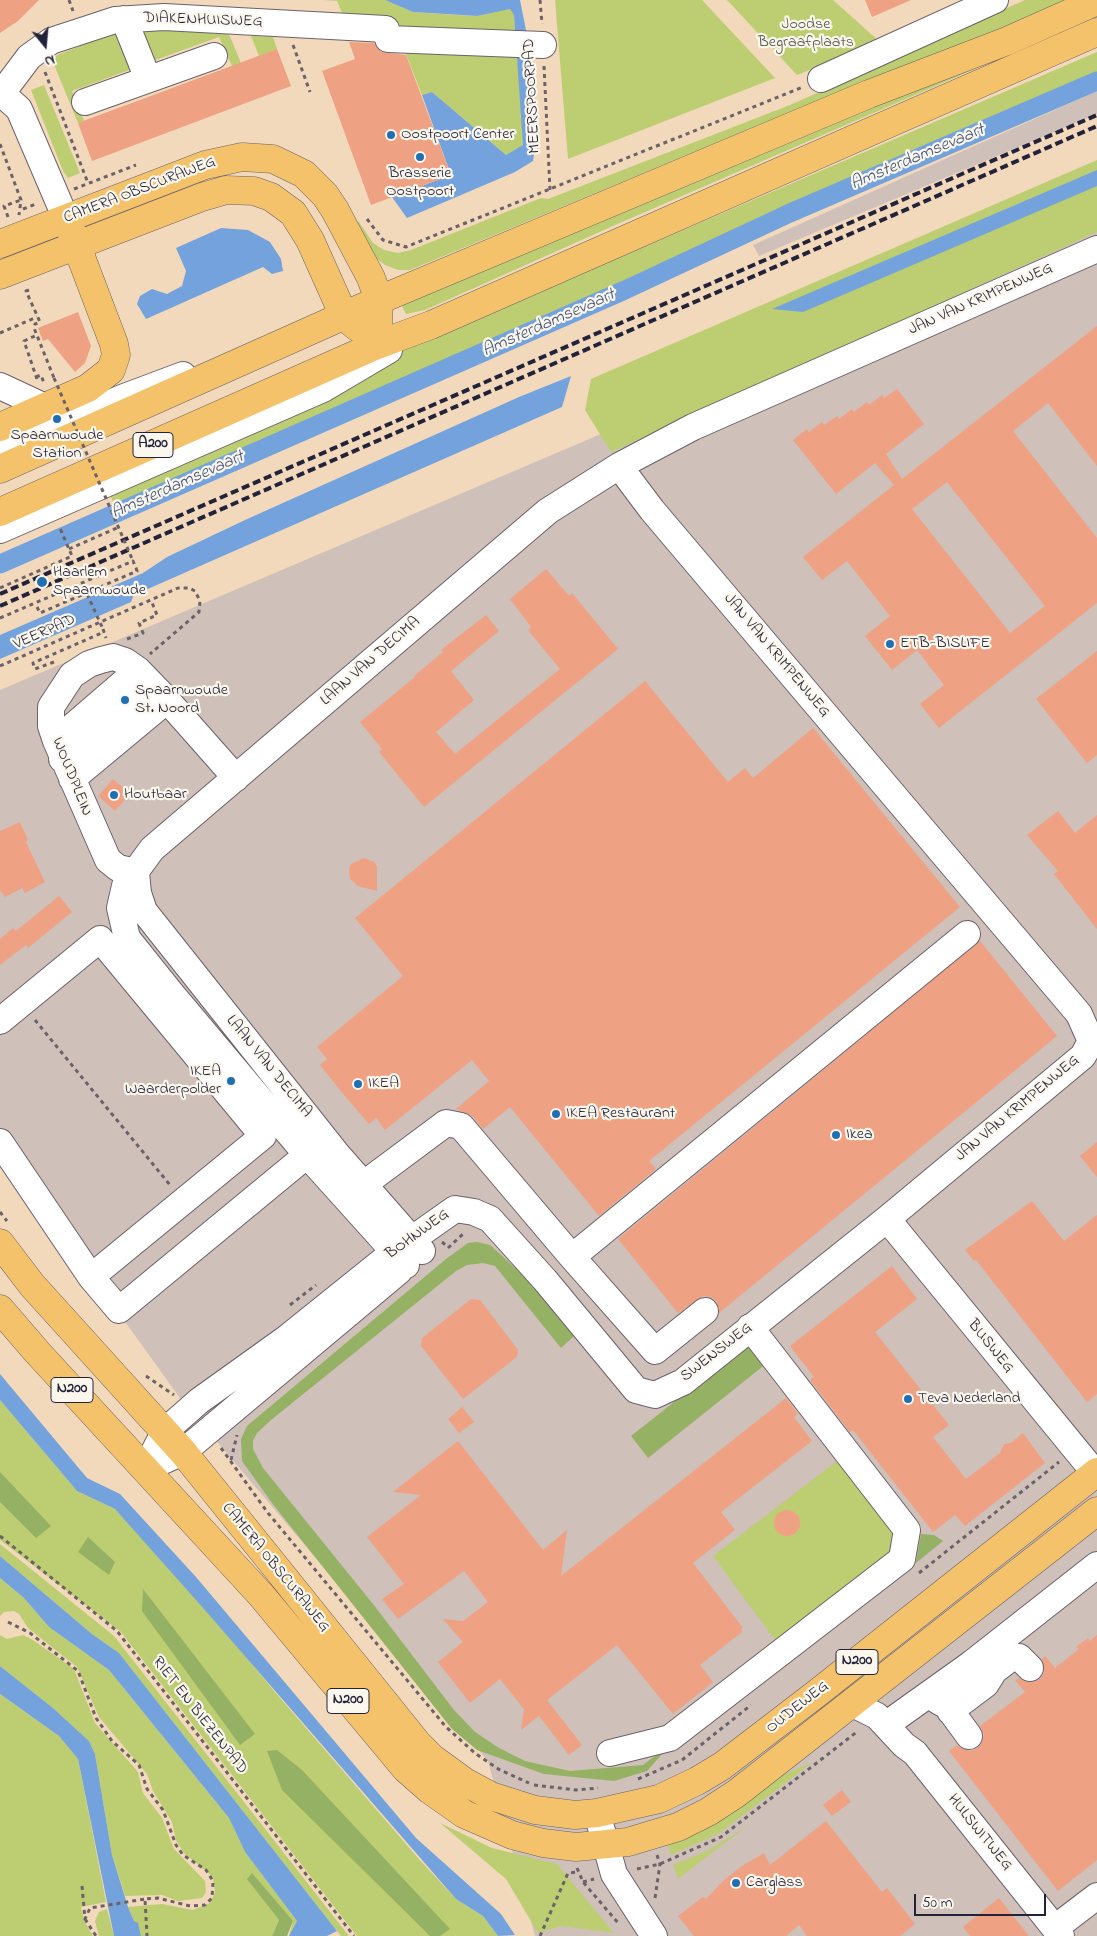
<!DOCTYPE html>
<html>
<head>
<meta charset="utf-8">
<style>
  body { margin:0 }
  #map { position:relative; width:1097px; height:1936px; overflow:hidden; background:#f3d9bb; font-family:"Indie Flower",sans-serif }
  canvas { display:block }
  .north { position:absolute; left:20px; top:20px; width:50px; height:50px; -webkit-text-stroke:4px #fbf7ec; paint-order:stroke; rotate:163deg; font-size:14px; font-weight:700; line-height:20px; text-align:center; color:#22223b }
  .north::after { content:''; display:block; margin:auto; width:18px; height:22px; background:#22223b; clip-path:polygon(50% 0,100% 100%,50% 72%,0 100%) }
  .scale { position:absolute; left:914px; top:1894px; width:132px; height:22px; box-sizing:border-box; border:2px solid #22223b; border-top:0; padding-left:6px; font-size:15px; line-height:18px; white-space:nowrap; color:#22223b; -webkit-text-stroke:4px #fbf7ec; paint-order:stroke }
</style>
</head>
<body>
<div id="map">
<canvas width="1097" height="1936"></canvas>
<div class="north">N</div>
<div class="scale">50 m</div>
</div>
<script>
const g = document.querySelector('canvas').getContext('2d');
g.lineJoin = 'round';
function paint(path, color) {
  g.fillStyle = color;
  g.fill(path, 'evenodd');
}
function poly(rows) {
  const path = new Path2D();
  for (const r of rows) {
    if (r.length === 3) {
      path.moveTo(r[0] + r[2], r[1]);
      path.arc(r[0], r[1], r[2], 0, 2 * Math.PI);
      continue;
    }
    path.moveTo(r[0], r[1]);
    for (let i = 2; i < r.length; i += 2) path.lineTo(r[i], r[i + 1]);
  }
  return path;
}
function trace(path, color, width, dash) {
  g.strokeStyle = color;
  g.lineWidth = width;
  g.lineCap = dash ? 'butt' : 'round';
  g.setLineDash(dash || []);
  g.stroke(path);
}
function write(font, color, halo, rows, align = 'center') {
  g.font = font + ' "Indie Flower",sans-serif';
  g.lineWidth = 4.5;
  g.setLineDash([]);
  g.textBaseline = 'middle';
  g.strokeStyle = halo;
  g.fillStyle = color;
  for (const [text, x, y, turn = 0] of rows) {
    g.save();
    g.translate(x, y);
    g.rotate((+turn || 0) * Math.PI / 180);
    g.textAlign = isNaN(turn) ? turn : align;
    if (halo) g.strokeText(text, 0, 0);
    g.fillText(text, 0, 0);
    g.restore();
  }
}
paint(poly([
  [1097,91,1097,114,759,256,753,245],
  [1097,217,1097,1936,535,1936,488,1761,180,1398,25,1183,0,1153,0,690,770,362]
]), '#cfc0ba');
paint(poly([
  [324,0,385,0,413,12,455,15,477,16,510,8,514,14,524,145,506,155,432,92,422,95,391,16,342,13,337,1],
  [555,0,702,0,775,78,568,159],
  [727,0,833,0,880,42,797,75],
  [1025,0,1075,0,793,111,410,270,398,270,385,265,376,258,370,251,355,224,359,222,373,243,384,250,398,253,411,250,541,198,548,199,790,105],
  [1097,12,1097,16,613,226,425,310,406,314,401,304,832,125],
  [137,28,229,34,241,63,232,66,219,37,150,62],
  [118,32,132,69,72,91,84,121,78,123,53,62,57,55],
  [251,36,273,37,277,49,259,56],
  [1097,52,1097,76,116,509,110,495,340,395,369,378,402,351],
  [44,85,80,173,68,178,63,171,31,90],
  [1097,160,1097,232,611,452,585,410,591,379],
  [0,1400,77,1491,115,1509,169,1564,275,1692,418,1858,456,1899,483,1916,498,1936,357,1936,121,1632,0,1540],
  [841,1458,894,1527,892,1555,778,1644,713,1556],
  [0,1544,114,1636,349,1936,341,1936,119,1653,92,1634,0,1556],
  [0,1578,24,1598,49,1627,109,1670,229,1818,245,1852,297,1921,289,1936,293,1921,248,1879,279,1920,272,1936,141,1936,138,1924,134,1921,128,1907,162,1904,193,1910,210,1903,215,1893,213,1877,184,1853,176,1840,172,1822,153,1791,147,1774,99,1717,77,1667,28,1628,19,1614,14,1611,4,1612,0,1616],
  [0,1635,7,1639,23,1635,33,1640,74,1669,95,1723,138,1772,143,1793,162,1818,174,1849,205,1881,206,1892,202,1898,178,1901,162,1895,125,1896,112,1855,95,1754,89,1741,53,1708,0,1666],
  [0,1694,59,1736,78,1759,106,1902,81,1907,85,1922,93,1936,0,1936],
  [813,1762,718,1834,671,1855,667,1843,778,1777],
  [440,1823,492,1848,557,1864,614,1933,561,1926,538,1933,506,1879],
  [748,1825,678,1879,673,1865,709,1850],
  [107,1909,114,1936,99,1936,95,1921,99,1912]
]), '#bcce71');
paint(poly([
  [477,1242,490,1245,523,1275,574,1336,561,1348,495,1266,483,1263,467,1265,456,1271,271,1420,257,1433,253,1441,253,1449,263,1468,373,1604,454,1710,475,1732,499,1748,525,1761,570,1771,643,1765,671,1744,647,1771,614,1781,544,1774,477,1750,452,1729,272,1503,242,1461,241,1439,247,1426,446,1259,468,1243],
  [750,1342,767,1363,648,1458,631,1436],
  [0,1472,51,1526,36,1538,0,1502],
  [921,1534,934,1535,943,1541,916,1563],
  [88,1537,115,1562,109,1575,78,1552],
  [143,1589,255,1734,240,1745,142,1611],
  [277,1750,302,1770,450,1929,440,1936,430,1936,282,1790,267,1751],
  [252,1873,293,1921,287,1936,272,1936,279,1920,247,1879]
]), '#95b163');
paint(poly([
  [385,0,520,0,528,40,535,148,533,161,515,172,407,218,392,197,451,175,422,95,432,92,506,155,523,145,514,15,510,9,477,16,413,12],
  [1097,170,1097,186,803,312,772,309],
  [221,228,248,230,270,242,281,259,283,271,272,274,263,267,146,319,137,304,140,296,152,289,167,294,182,286,186,271,176,248],
  [571,376,562,407,134,595,131,602,0,659,0,635,143,573,167,557,245,520,519,397],
  [0,1374,87,1478,120,1494,196,1577,416,1838,501,1914,515,1935,498,1936,483,1916,456,1899,204,1609,115,1509,77,1491,0,1400],
  [0,1556,92,1634,119,1653,337,1931,327,1936,289,1936,297,1921,245,1852,229,1818,109,1670,49,1627,24,1598,0,1578],
  [0,1666,53,1708,89,1741,95,1754,112,1855,128,1907,134,1921,138,1923,141,1936,114,1936,78,1759,59,1736,0,1694]
]), '#74a2dd');
trace(poly([
  [0,564,625,290,790,213,1097,81]
]), '#74a2dd', 19);
paint(poly([
  [0,0,39,0,18,21,0,33],
  [865,0,911,0,872,17],
  [349,42,374,43,381,52,406,55,451,175,371,205,322,71,355,59],
  [277,49,291,86,92,161,78,123],
  [78,312,91,346,85,363,75,372,48,339,43,341,38,328],
  [1097,326,1097,466,1048,403,1013,431,1097,538,1097,603,939,728,920,704,944,685,917,650,892,670,865,636,890,616,847,561,822,580,803,557,894,485,875,463,836,494,793,440,807,429,809,432,822,422,824,425,837,416,839,419,852,409,854,412,867,402,869,405,882,395,884,398,897,389,924,424,886,454,902,479],
  [947,482,1045,606,1010,633,912,509],
  [546,569,569,596,572,593,618,649,424,807,379,752,382,749,360,722,415,677,414,676,443,652,441,650,486,615,499,631,451,671,474,700,436,732,455,754,560,669,528,630,531,627,510,599],
  [1097,651,1097,755,1087,763,1036,699],
  [645,681,728,782,745,768,753,778,813,728,960,907,649,1161,656,1169,599,1216,510,1107,483,1129,472,1116,456,1109,489,1081,472,1060,385,1130,376,1118,369,1124,344,1095,320,1065,327,1059,317,1047,403,976,355,918],
  [113,779,130,794,115,811,98,796],
  [1058,811,1075,833,1097,815,1097,929,1054,874,1058,871,1027,835],
  [20,822,28,840,26,842,45,882,25,893,22,888,5,897,0,890,0,831],
  [364,858,374,862,377,866,377,891,358,886,350,879,349,869,351,864],
  [59,896,72,912,28,948,26,945,0,965,0,939,13,928,16,931],
  [980,941,1057,1036,719,1313,716,1301,711,1297,703,1296,678,1313,618,1239],
  [1097,1142,1097,1177,1080,1156],
  [1032,1201,1064,1241,1097,1215,1097,1394,1087,1402,976,1260,974,1261,965,1250],
  [892,1266,917,1299,875,1332,949,1425,933,1437,966,1479,1000,1453,1004,1444,1011,1443,1023,1433,1045,1463,965,1526,955,1515,933,1532,853,1430,850,1432,810,1380,814,1377,790,1346],
  [471,1299,480,1300,518,1350,517,1357,463,1399,421,1346,422,1338],
  [786,1398,798,1414,794,1417,812,1441,721,1512,735,1530,693,1563,743,1628,741,1630,742,1632,700,1665,713,1682,673,1714,617,1645,547,1700,582,1745,569,1755,539,1716,521,1730,524,1709,500,1679,470,1703,438,1662,463,1642,443,1619,463,1621,488,1602,464,1571,398,1619,382,1599,404,1584,367,1537,421,1495,393,1492,458,1441,543,1550,567,1530,561,1576],
  [462,1407,474,1422,459,1433,448,1419],
  [787,1523,13],
  [1097,1635,1097,1860,1058,1891,949,1751,957,1745,963,1749,970,1751,978,1748,982,1742,984,1735,980,1726,1025,1692,1015,1680,1019,1678,1026,1682,1034,1682,1041,1678,1044,1672,1042,1659,1045,1656,1055,1668,1079,1649,1076,1647,1088,1638,1090,1641],
  [842,1790,851,1802,832,1816,823,1805],
  [826,1821,882,1892,887,1888,915,1924,900,1936,807,1936,799,1925,786,1936,694,1936,678,1916,703,1897,706,1899,723,1881,742,1866,764,1853,770,1865],
  [999,1898,1029,1936,970,1936,963,1927]
]), '#efa183');
const minor = poly([
  [124,19,148,79],
  [821,79,995,0],
  [0,92,19,109,66,219],
  [2,93,29,57,51,41,115,20,164,17,386,29,388,39,543,45],
  [85,102,214,56],
  [0,386,45,407],
  [0,453,119,399,183,375],
  [0,530,323,389,389,350],
  [66,732,138,670],
  [62,759,151,684],
  [72,779,167,700],
  [136,872,138,893,144,911,337,1154,422,1251],
  [136,872,118,868,108,860,56,741,51,726,51,707,72,675,89,664,101,660,113,657,125,661,138,670,167,700,236,778],
  [0,1021,100,939,263,1136,91,1277],
  [0,1142,91,1277,119,1310,307,1155,337,1154],
  [332,1182,364,1184,446,1123,461,1126,572,1257,655,1351,705,1311],
  [887,1219,1095,1473],
  [572,1257,967,934],
  [406,1265,307,1155,171,993,127,938,120,908,125,886,152,849,548,511,619,466,693,427,1097,249],
  [163,1461,183,1452,399,1271],
  [145,1469,165,1431,199,1401,287,1338,394,1252,455,1209,474,1212,490,1219,545,1280,636,1390,655,1395,683,1382,887,1219,1083,1056,1091,1041,1079,1014,652,510,619,466],
  [938,1701,947,1706,969,1736],
  [851,1703,877,1716,904,1745,915,1753,1061,1936],
  [950,1711,986,1684,994,1671,1011,1658,1019,1657,1030,1668],
  [887,1724,971,1664,1097,1565],
  [610,1753,670,1738,902,1559,907,1530,750,1327],
  [597,1813,614,1874,654,1936],
  [1055,1928,1097,1896]
]);
const major = poly([
  [0,244,205,165,242,157,273,159,304,174,325,195,335,210,371,278,379,300,377,345],
  [0,275,202,197,226,190,254,191,271,197,293,213,310,240,344,316,357,327],
  [0,427,88,388,111,370,116,355,114,344,70,228],
  [0,469,379,300,869,94,1007,41,1097,1],
  [0,512,377,345,431,325,1097,32],
  [0,1243,32,1285,183,1452,418,1744,432,1758,465,1782,491,1796,535,1810,575,1815,597,1813,659,1799,697,1781,722,1766,816,1694,1097,1472],
  [0,1309,37,1352,261,1595,406,1769,430,1790,464,1814,512,1835,543,1843,576,1847,628,1842,678,1827,708,1812,737,1793,1097,1511]
]);
trace(minor, '#6b6268', 28);
trace(major, '#6b6268', 29);
trace(poly([
  [69,0,73,11],
  [540,0,542,24],
  [293,45,310,92],
  [544,66,550,190],
  [45,72,88,183],
  [0,144,21,200,19,215],
  [74,189,136,165],
  [23,209,36,204],
  [8,217,4,206,21,200],
  [367,219,383,240,406,247,803,87],
  [29,290,26,291,40,322,35,324,34,328,54,378],
  [0,333,37,317],
  [36,377,41,375,44,383],
  [37,379,24,341,37,335],
  [69,549,119,527],
  [83,583,87,594],
  [0,588,72,556,59,526],
  [0,618,133,561,136,568,137,571,40,613,37,607],
  [103,629,106,638],
  [127,639,143,633,139,623,157,615,151,600],
  [54,662,35,669,33,663,104,632],
  [0,666,178,588,189,588,195,591,200,601,199,612,150,654],
  [35,1020,170,1185],
  [0,1212,7,1221],
  [442,1242,448,1247],
  [448,1248,465,1232],
  [290,1305,316,1285],
  [146,1376,174,1395],
  [221,1448,268,1513,446,1727,476,1754,500,1770,529,1783],
  [231,1460,237,1435],
  [0,1536,117,1631,354,1936],
  [919,1573,1059,1462],
  [8,1622,30,1633,78,1671,96,1718,112,1741,139,1765,147,1789,163,1810,176,1845,183,1855,206,1870,213,1881,212,1898,205,1905,190,1906,158,1898,145,1899,147,1936],
  [638,1779,682,1760,751,1705],
  [534,1785,576,1790,598,1788],
  [577,1868,583,1882,619,1924],
  [637,1869,660,1864,721,1837,858,1731],
  [583,1882,594,1879],
  [82,1886,85,1919,90,1908,145,1899],
  [655,1898,660,1864,657,1855],
  [85,1919,96,1936],
  [540,1936,568,1873,578,1872]
]), '#6b6268', 3, [4, 4]);
trace(minor, '#fff', 26);
trace(major, '#f3c26a', 28);
trace(poly([
  [0,594,1097,115],
  [0,606,1097,126]
]), '#22223b', 4, [8, 4]);
trace(poly([
  [54,378,133,561],
  [87,594,103,629]
]), '#6b6268', 3, [4, 4]);
for (const [x, y, r, color] of [
  [391,135,5,"#1f6fb2"],
  [420,157,5,"#1f6fb2"],
  [57,419,5,"#1f6fb2"],
  [42,582,6,"#1f6fb2"],
  [890,644,5,"#1f6fb2"],
  [125,700,5,"#1f6fb2"],
  [114,795,5,"#1f6fb2"],
  [231,1081,5,"#1f6fb2"],
  [358,1084,5,"#1f6fb2"],
  [556,1114,5,"#1f6fb2"],
  [836,1135,5,"#1f6fb2"],
  [908,1399,5,"#1f6fb2"],
  [736,1883,5,"#1f6fb2"]
]) {
  const dot = new Path2D();
  dot.arc(x, y, r, 0, 2 * Math.PI);
  g.fillStyle = color;
  g.fill(dot);
  trace(dot, '#fbf7ec', 2);
}
for (const [x, y, w] of [
  [153,445,40],
  [72,1390,42],
  [857,1662,42],
  [348,1701,42]
]) {
  const box = new Path2D();
  box.roundRect(x - w / 2, y - 12.5, w, 25, 4);
  g.fillStyle = '#fbf7ec';
  g.fill(box);
  trace(box, '#22223b', 1);
}
write('bold 15px', '#22223b', null, [
  ["A200",153,445],
  ["N200",72,1390],
  ["N200",857,1662],
  ["N200",348,1701]
]);
write('16px', '#22223b', '#fbf7ec', [
  ["DIAKENHUISWEG",203,21,2],
  ["MEERSPOORPAD",533,96,-93],
  ["CAMERA OBSCURAWEG",140,191,-21],
  ["JAN VAN KRIMPENWEG",981,300,-24],
  ["VEERPAD",45,633,-24],
  ["JAN VAN KRIMPENWEG",776,656,50],
  ["LAAN VAN DECIMA",371,662,-41],
  ["WOUDPLEIN",71,777,68],
  ["LAAN VAN DECIMA",268,1067,51],
  ["JAN VAN KRIMPENWEG",1018,1109,-40],
  ["BOHNWEG",418,1235,-36],
  ["BUSWEG",990,1347,51],
  ["SWENSWEG",717,1353,-38],
  ["CAMERA OBSCURAWEG",275,1568,51],
  ["OUDEWEG",798,1708,-38],
  ["RIET EN BIEZENPAD",199,1716,52],
  ["HULSWITWEG",979,1833,51]
]);
write('16px', '#50564b', '#fbf7ec', [
  ["Joodse",806,25],
  ["Begraafplaats",806,43]
]);
write('16px', '#22223b', '#fbf7ec', [
  ["Oostpoort Center",401,135],
  ["Brasserie",420,174,"center"],
  ["Oostpoort",420,192,"center"],
  ["Spaarnwoude",57,436,"center"],
  ["Station",57,454,"center"],
  ["Haarlem",53,573],
  ["Spaarnwoude",53,591],
  ["ETB-BISLIFE",900,644],
  ["Spaarnwoude",135,691],
  ["St. Noord",135,709],
  ["Houtbaar",124,795],
  ["IKEA",221,1072,"right"],
  ["Waarderpolder",221,1090,"right"],
  ["IKEA",368,1084],
  ["IKEA Restaurant",566,1114],
  ["Ikea",846,1135],
  ["Teva Nederland",918,1399],
  ["Carglass",746,1883]
], 'left');
write('italic 18px', '#43557c', '#fbf7ec', [
  ["Amsterdamsevaart",918,158,-23],
  ["Amsterdamsevaart",549,324,-24],
  ["Amsterdamsevaart",178,486,-24]
]);
</script>
</body>
</html>
